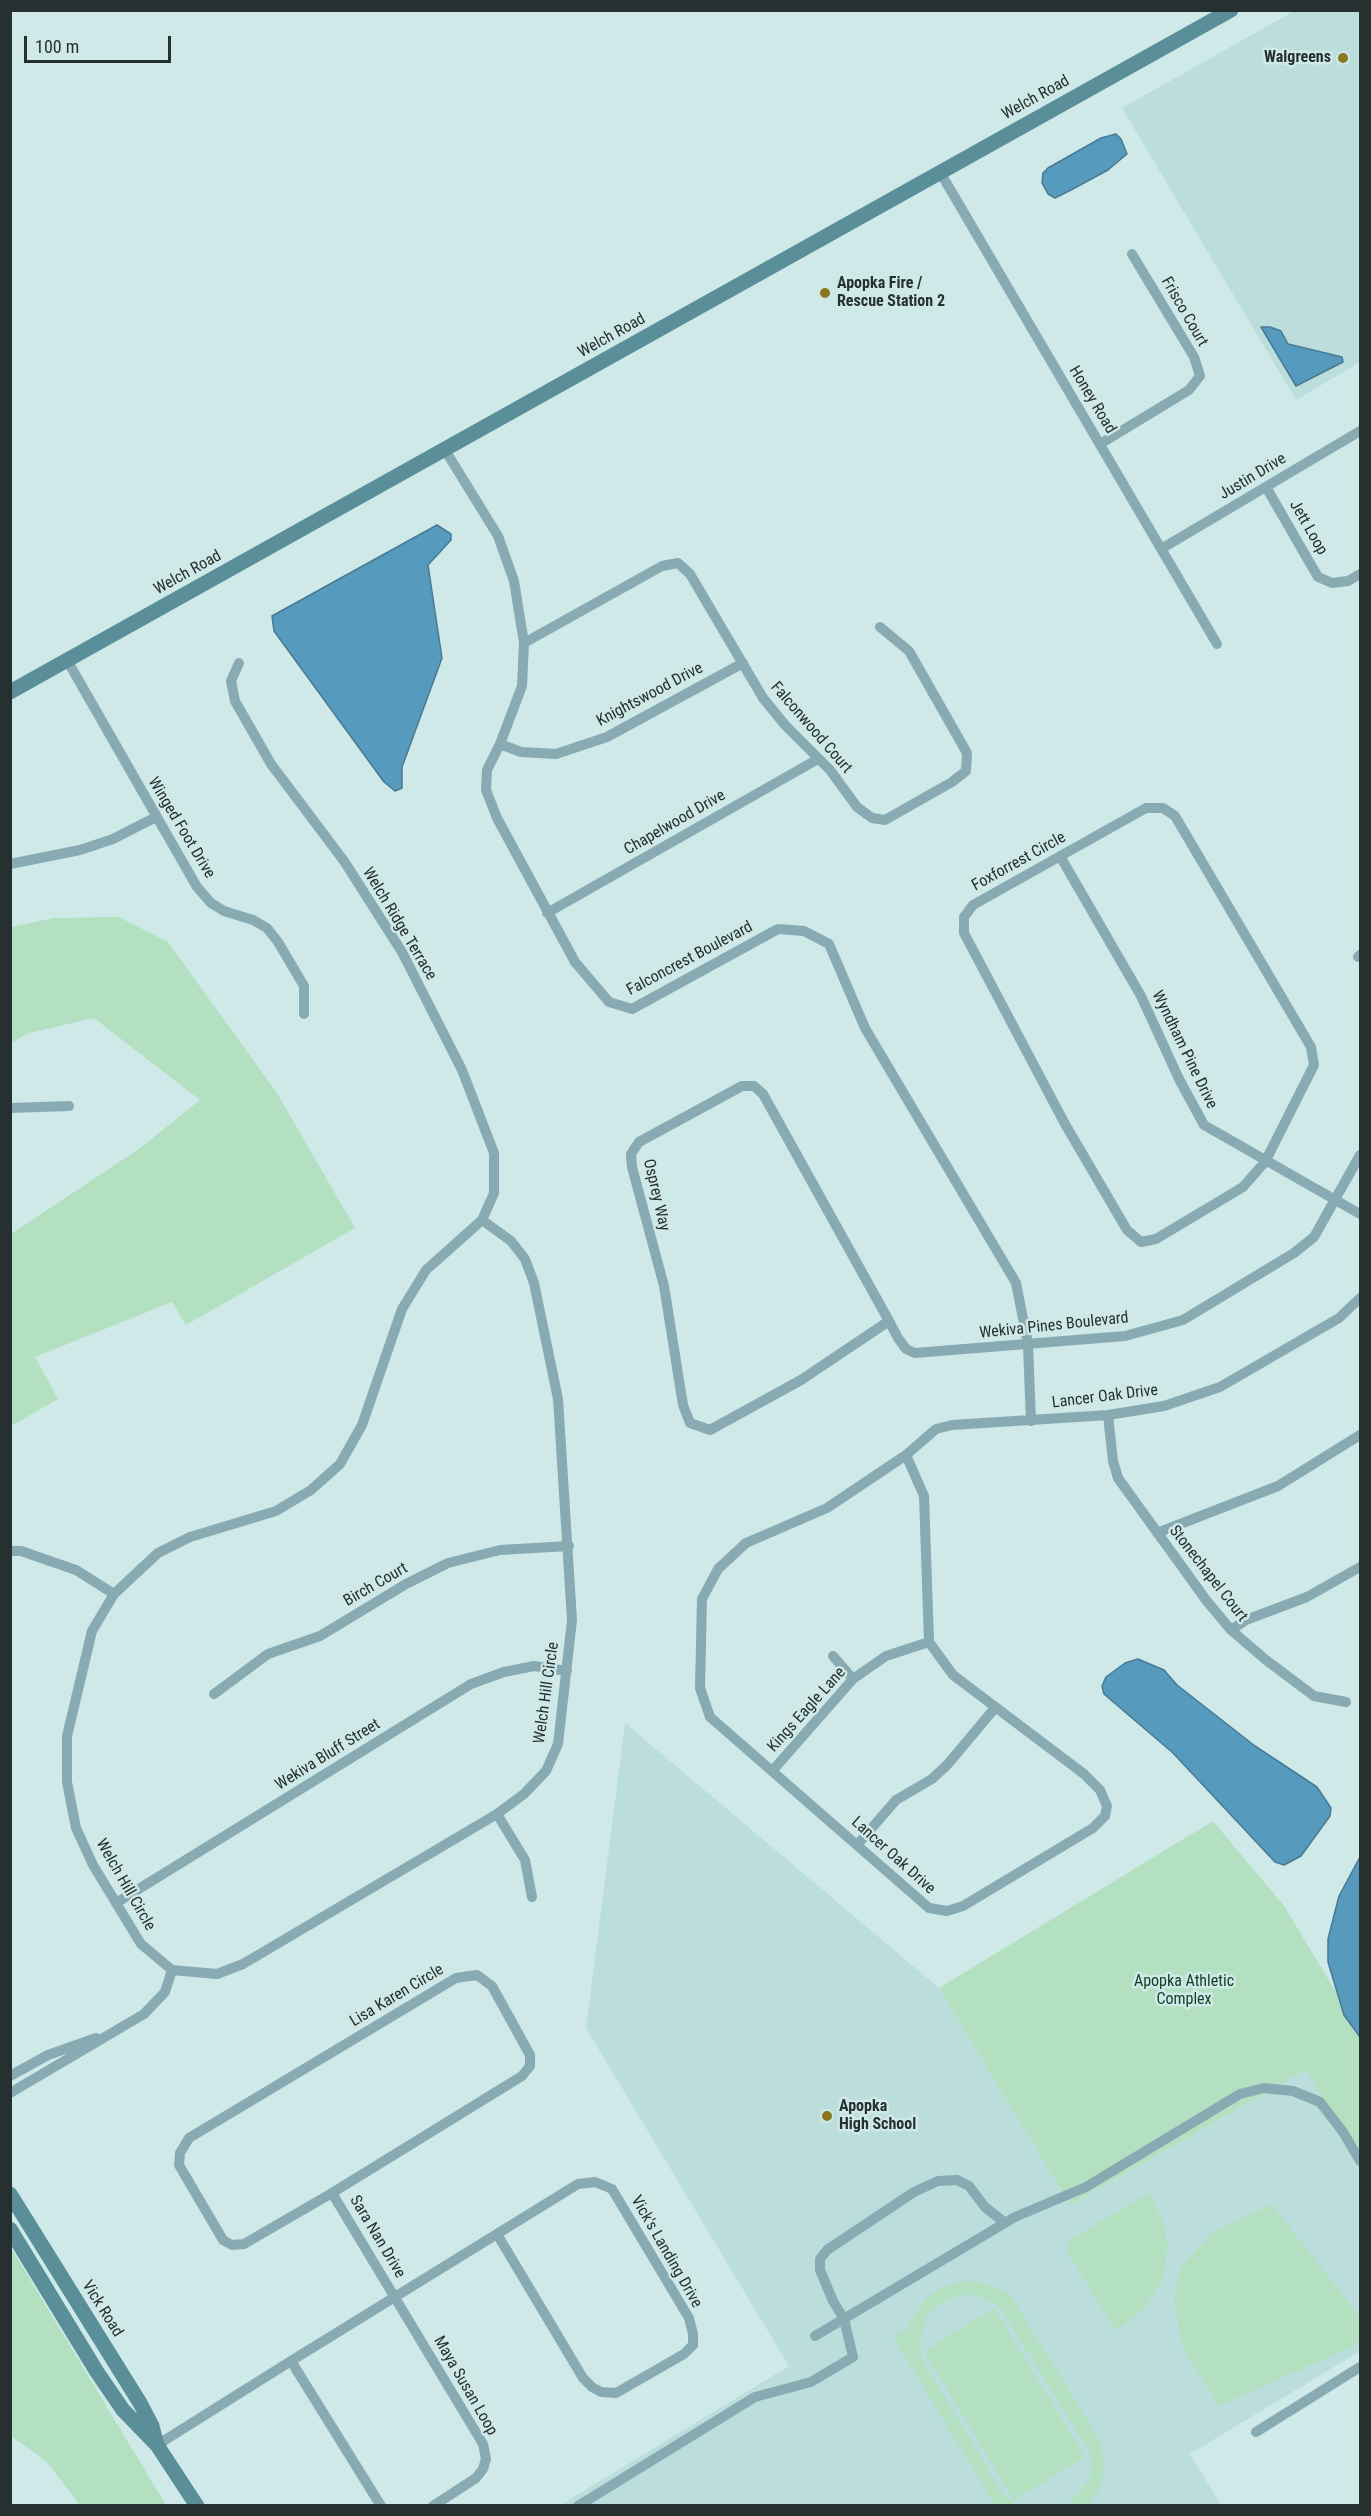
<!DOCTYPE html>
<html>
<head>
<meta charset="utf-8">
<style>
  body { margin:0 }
  #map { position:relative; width:1371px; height:2516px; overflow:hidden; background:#cee9e7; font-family:"Roboto Condensed",sans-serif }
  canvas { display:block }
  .frame { position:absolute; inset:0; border:12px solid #263030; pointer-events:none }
  .scale { position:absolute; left:24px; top:36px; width:147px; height:27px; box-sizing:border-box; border:3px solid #263030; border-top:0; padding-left:8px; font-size:18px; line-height:21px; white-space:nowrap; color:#263030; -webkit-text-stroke:4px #cee9e7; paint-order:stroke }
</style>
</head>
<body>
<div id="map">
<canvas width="1371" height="2516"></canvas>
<div class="frame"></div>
<div class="scale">100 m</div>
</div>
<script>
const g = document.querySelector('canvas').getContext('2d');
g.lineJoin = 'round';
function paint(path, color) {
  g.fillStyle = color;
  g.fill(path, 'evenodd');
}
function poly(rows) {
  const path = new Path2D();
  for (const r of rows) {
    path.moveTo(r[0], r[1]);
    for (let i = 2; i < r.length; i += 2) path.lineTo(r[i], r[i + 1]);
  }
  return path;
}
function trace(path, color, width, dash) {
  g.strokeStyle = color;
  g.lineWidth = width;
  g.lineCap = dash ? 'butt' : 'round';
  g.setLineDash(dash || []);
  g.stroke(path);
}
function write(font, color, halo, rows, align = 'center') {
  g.font = font + ' "Roboto Condensed",sans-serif';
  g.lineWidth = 5;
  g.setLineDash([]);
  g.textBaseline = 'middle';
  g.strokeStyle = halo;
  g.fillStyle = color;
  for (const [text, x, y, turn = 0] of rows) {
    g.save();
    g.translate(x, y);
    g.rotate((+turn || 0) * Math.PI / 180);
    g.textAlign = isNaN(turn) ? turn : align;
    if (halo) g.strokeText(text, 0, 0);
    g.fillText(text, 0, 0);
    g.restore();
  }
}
paint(poly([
  [1294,11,1360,11,1360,362,1296,400,1122,108],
  [625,1723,939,1988,1070,2205,1306,2070,1360,2161,1360,2351,1190,2454,1221,2505,559,2506,789,2366,586,2028]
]), '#bbdedd');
paint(poly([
  [119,917,168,942,277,1093,355,1228,186,1325,172,1302,35,1357,58,1399,11,1426,11,1234,139,1149,200,1100,94,1018,29,1033,11,1043,11,927,54,918],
  [1213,1821,1284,1906,1356,2025,1360,2026,1360,2161,1306,2070,1070,2205,939,1988],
  [1149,2193,1163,2221,1167,2244,1166,2265,1162,2281,1144,2309,1116,2331,1065,2248,1070,2240],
  [1272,2204,1360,2317,1360,2339,1354,2346,1219,2406,1182,2346,1174,2301,1180,2269,1213,2232],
  [10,2248,11,2248,166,2505,80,2505,46,2461,11,2436],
  [968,2280,993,2286,1007,2293,1014,2301,1099,2439,1104,2459,1104,2475,1098,2492,1089,2505,1068,2505,1088,2481,1092,2466,1088,2449,997,2303,970,2294,945,2300,930,2312,924,2323,920,2348,922,2359,1002,2492,1017,2505,997,2505,992,2500,893,2337,904,2329,908,2333,910,2321,926,2298,943,2287],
  [994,2308,1085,2457,1014,2500,924,2351]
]), '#b3e0c1');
const water = poly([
  [1116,134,1121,139,1127,154,1108,170,1071,190,1055,198,1048,194,1042,183,1043,173,1048,168,1101,138,1116,134],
  [1261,327,1270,327,1281,331,1288,344,1342,357,1343,362,1296,386,1261,327],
  [437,525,451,534,451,540,428,565,442,658,402,767,402,788,395,791,384,782,274,631,272,616,437,525],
  [1138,1659,1164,1670,1177,1685,1255,1746,1317,1787,1331,1808,1330,1816,1301,1856,1284,1865,1275,1862,1173,1753,1104,1694,1102,1686,1106,1677,1125,1663,1138,1659],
  [1360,1857,1360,2037,1344,2015,1328,1962,1328,1939,1339,1896,1360,1857]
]);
paint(water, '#569abd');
trace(water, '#487a93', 1.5);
trace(poly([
  [940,172,1217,644],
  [1100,444,1189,390,1200,376,1194,357,1132,254],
  [445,450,498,536,514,581,524,643,522,686,500,744,487,770,486,790,497,818,575,962,609,1002,632,1009,778,929,804,931,829,944,865,1028,1016,1283,1028,1344,1031,1421],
  [1266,487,1318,577,1332,583,1348,581,1360,574],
  [1161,549,1360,431],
  [524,643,662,566,678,563,690,574,763,698,785,725,830,770,857,807,872,818,885,820,952,782,966,771,967,753,909,651,880,627],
  [67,660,197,887,211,903,224,911,253,920,267,928,278,942,304,986,304,1014],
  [239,663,231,681,235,701,271,764,344,861,402,952,462,1070,494,1153,494,1193,482,1220],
  [500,744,521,752,556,754,607,737,743,663],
  [1146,808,1163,808,1175,816,1311,1047,1314,1065,1265,1162,1243,1187,1156,1239,1141,1242,1127,1230,1065,1124,964,933,964,917,973,905,1146,808],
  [1060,856,1141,996,1179,1079,1204,1125,1360,1214],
  [10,864,80,850,113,839,156,817],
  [547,913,818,759],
  [1358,957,1360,955],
  [10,1108,69,1106],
  [482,1220,511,1241,525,1259,534,1283,558,1399,572,1620,558,1744,546,1771,524,1794,497,1814,243,1964,217,1974,172,1970,141,1944,93,1865,76,1828,67,1782,67,1736,92,1631,114,1594,158,1553,190,1537,276,1511,311,1490,340,1464,362,1425,402,1309,426,1270,482,1220],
  [889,1321,801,1380,710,1430,690,1423,683,1405,664,1286,632,1167,631,1154,639,1142,742,1086,754,1086,763,1094,889,1321,898,1338,906,1349,915,1353,1125,1336,1183,1320,1294,1253,1314,1237,1360,1155],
  [1108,1415,1113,1461,1118,1478,1206,1600,1231,1630,1266,1660,1314,1696,1346,1702],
  [906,1455,924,1496,929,1642,953,1675,1084,1774,1100,1790,1107,1806,1105,1816,1093,1828,963,1906,947,1911,929,1908,710,1717,700,1688,702,1599,718,1569,746,1543,827,1508,906,1455,936,1429,952,1425,1108,1415,1164,1406,1220,1387,1339,1318,1360,1298],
  [1157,1533,1278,1486,1360,1435],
  [10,1551,21,1551,76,1570,114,1594],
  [1231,1630,1246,1620,1307,1597,1360,1567],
  [833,1656,853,1679],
  [214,1694,268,1654,320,1636,406,1584,448,1563,500,1550,569,1546],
  [773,1770,853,1679,886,1656,929,1642],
  [497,1814,525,1860,532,1897],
  [858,1844,896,1800,932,1779,948,1764,994,1709],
  [116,1903,471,1684,504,1672,534,1666,567,1671],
  [477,1975,492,1986,530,2055,530,2066,522,2076,332,2193,244,2244,232,2245,223,2240,179,2165,180,2153,189,2138,456,1978,477,1975],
  [10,2076,48,2055,96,2038],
  [10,2093,144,2014,165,1992,172,1970],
  [332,2193,483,2444,486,2459,483,2469,476,2478,433,2506],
  [815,2336,1015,2217,1086,2187,1240,2094,1264,2088,1293,2091,1320,2102,1343,2132,1360,2161],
  [291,2361,381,2506],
  [1256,2432,1360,2367],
  [157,2445,291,2361,578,2184,595,2182,612,2189,689,2318,693,2334,693,2345,684,2354,616,2393,601,2392,592,2387,583,2378,497,2234],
  [578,2506,755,2397,811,2382,853,2357,844,2319,833,2301,820,2270,820,2259,827,2250,914,2192,938,2181,957,2180,969,2186,985,2207,1005,2223]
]), '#88aab2', 10);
trace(poly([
  [10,692,1231,10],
  [10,2194,140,2403,152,2426,156,2442],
  [10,2229,97,2372,123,2410,157,2445,197,2506]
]), '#5a8f9a', 15);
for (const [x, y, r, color] of [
  [1343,58,6,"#8b771c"],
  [825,293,6,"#8b771c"],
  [827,2116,6,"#8b771c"]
]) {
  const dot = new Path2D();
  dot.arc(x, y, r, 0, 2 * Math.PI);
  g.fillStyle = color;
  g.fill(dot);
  trace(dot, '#cee9e7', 2);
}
write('bold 16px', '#263030', '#cee9e7', [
  ["Walgreens",1331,58,"right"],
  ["Apopka Fire /",837,284],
  ["Rescue Station 2",837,302],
  ["Apopka",839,2107],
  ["High School",839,2125]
], 'left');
write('16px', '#263030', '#cee9e7', [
  ["Welch Road",1036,98,-29],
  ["Frisco Court",1184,312,60],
  ["Welch Road",612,336,-29],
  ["Honey Road",1092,400,59],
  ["Justin Drive",1253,477,-31],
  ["Jett Loop",1308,528,60],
  ["Welch Road",188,573,-29],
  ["Knightswood Drive",650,695,-28],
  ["Falconwood Court",811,728,49],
  ["Chapelwood Drive",675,823,-30],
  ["Winged Foot Drive",181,828,59],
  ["Foxforrest Circle",1019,862,-29],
  ["Welch Ridge Terrace",399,924,59],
  ["Falconcrest Boulevard",690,959,-28],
  ["Wyndham Pine Drive",1184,1050,64],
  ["Osprey Way",656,1195,77],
  ["Wekiva Pines Boulevard",1054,1326,-6],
  ["Lancer Oak Drive",1105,1397,-7],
  ["Stonechapel Court",1208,1574,52],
  ["Birch Court",376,1585,-30],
  ["Welch Hill Circle",547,1693,-82],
  ["Kings Eagle Lane",807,1710,-48],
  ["Wekiva Bluff Street",328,1755,-32],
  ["Lancer Oak Drive",893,1856,42],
  ["Welch Hill Circle",125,1885,60],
  ["Lisa Karen Circle",397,1996,-31],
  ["Sara Nan Drive",377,2237,59],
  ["Vick's Landing Drive",666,2252,60],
  ["Vick Road",102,2309,58],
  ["Maya Susan Loop",465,2386,60]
]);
write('16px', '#144227', '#cee9e7', [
  ["Apopka Athletic",1184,1982],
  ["Complex",1184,2000]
]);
</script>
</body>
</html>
